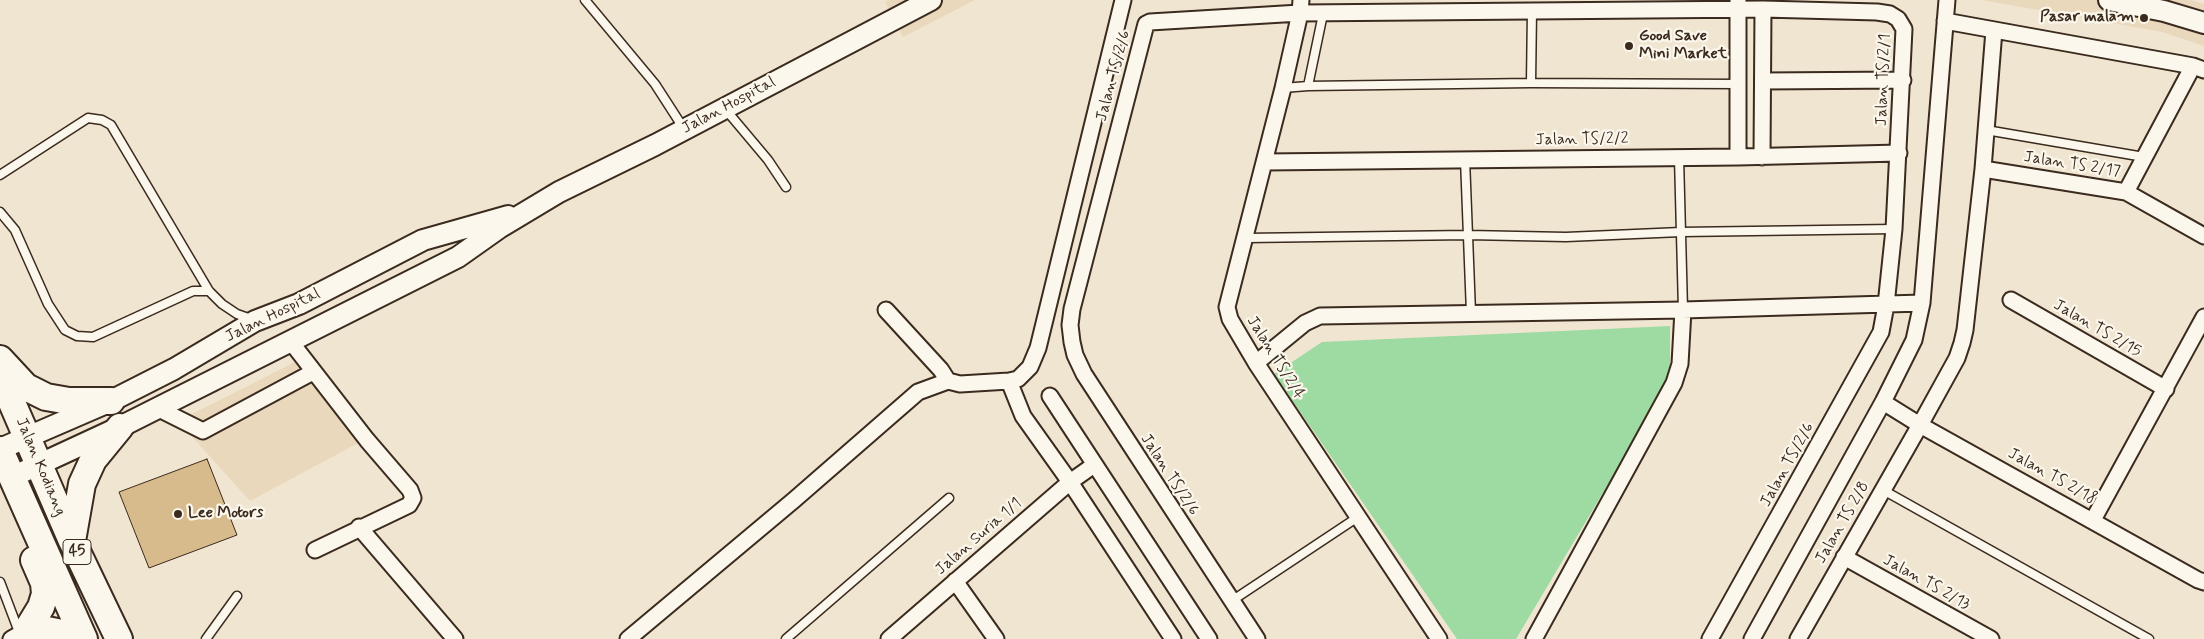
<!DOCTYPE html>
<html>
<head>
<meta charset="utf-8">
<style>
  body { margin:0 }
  canvas { display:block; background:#f0e5d0 }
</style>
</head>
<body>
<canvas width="2204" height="639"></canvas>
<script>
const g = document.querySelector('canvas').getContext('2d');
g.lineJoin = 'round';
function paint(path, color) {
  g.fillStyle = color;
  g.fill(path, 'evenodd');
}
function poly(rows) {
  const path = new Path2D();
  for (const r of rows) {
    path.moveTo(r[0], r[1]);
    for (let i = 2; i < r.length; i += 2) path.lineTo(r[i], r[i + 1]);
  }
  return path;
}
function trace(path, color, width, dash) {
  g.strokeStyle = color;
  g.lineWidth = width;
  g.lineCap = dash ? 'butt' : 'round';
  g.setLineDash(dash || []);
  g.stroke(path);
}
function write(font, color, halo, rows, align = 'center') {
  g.font = font + ' Mynerve,sans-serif';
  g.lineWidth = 4.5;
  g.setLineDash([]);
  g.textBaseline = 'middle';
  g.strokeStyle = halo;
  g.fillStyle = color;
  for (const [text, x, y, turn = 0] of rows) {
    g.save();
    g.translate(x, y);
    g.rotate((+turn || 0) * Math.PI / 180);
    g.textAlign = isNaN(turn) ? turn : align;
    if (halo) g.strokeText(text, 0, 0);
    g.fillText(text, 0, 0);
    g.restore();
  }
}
paint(poly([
  [889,0,975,0,903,37,885,2],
  [1982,0,2191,0,2204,4,2204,46,2162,32],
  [309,355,375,434,250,501,178,421]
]), '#e9d8bc');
paint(poly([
  [1670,326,1670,380,1516,639,1457,639,1274,374,1322,342]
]), '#9edba3');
const building = poly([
  [207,459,237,535,149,568,119,492,207,459]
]);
paint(building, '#d8bb8d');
trace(building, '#3b2a1e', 1);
const lane = poly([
  [585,0,655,84,684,129],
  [1531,83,1532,10],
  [1308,86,1323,14],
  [1283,88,1308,86,1531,83,1738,84],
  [726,110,768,160,786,187],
  [1986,130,2144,157],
  [1679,157,1683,310],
  [1465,159,1471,313],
  [0,175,88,118,102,120,111,125,209,291,222,304,237,314,251,319],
  [0,212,15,230,48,304,65,330,77,336,93,337,193,291,209,291],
  [1246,238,1468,235,1566,237,1681,232,1894,229],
  [1883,490,2149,639],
  [0,582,19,632],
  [1233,600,1358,517],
  [206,639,237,596],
  [786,639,949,498]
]);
const street = poly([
  [1301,0,1300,13,1283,88,1227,307,1230,319,1256,363,1439,639],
  [1945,21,2193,66,2204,70],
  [1763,81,1903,80],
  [1738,157,1738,1],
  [1762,157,1763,9],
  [1265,162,1738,157,1899,153],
  [1983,169,2126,192,2204,236],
  [2126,192,2193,66],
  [2011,300,2166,389],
  [886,310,941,370,948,381],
  [291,342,367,440,410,490,413,498,409,505,315,550],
  [1256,363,1305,323,1320,316,1683,310,1922,303],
  [1009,381,1023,416,1070,482,1173,639],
  [1050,396,1209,639],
  [1883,402,1920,425,2198,580,2204,582],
  [157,408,203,431,313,372],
  [2093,520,2204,317],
  [359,527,455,639],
  [1844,557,1991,639],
  [955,581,996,639],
  [11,639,27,630],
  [628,639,794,500,918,392,948,381,960,384,1009,381,1018,379,1030,367,1038,348,1123,0],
  [889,639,1070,482,1094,465],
  [1257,639,1084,374,1075,355,1072,342,1070,325,1072,309,1146,24,1150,22,1300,13,1763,9,1877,12,1890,14,1898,19,1904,29,1894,229,1886,305,1881,332,1710,639],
  [1534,639,1674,383,1680,364,1683,310],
  [1752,639,1883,402,1914,340,1922,303,1947,0],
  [1798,639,1920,425,1957,358,1962,343,1965,330,1983,169,1994,30]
]);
const secondary = poly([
  [2109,0,2164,11,2204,23],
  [0,449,111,401,174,369,255,321,299,304,423,240,508,216],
  [12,477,120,427,458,257,499,228,559,192,655,145,931,0]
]);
const highway = poly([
  [0,359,26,387,46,397,69,401,111,401],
  [0,375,72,541,119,639],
  [0,450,84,639],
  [72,541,82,484,93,460,120,427],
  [27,630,41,607,45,594,44,583,34,560],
  [27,630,47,630,57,632,65,639]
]);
trace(lane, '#3b2a1e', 11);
trace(street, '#3b2a1e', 19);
trace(secondary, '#3b2a1e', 24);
trace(highway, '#3b2a1e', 30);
trace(lane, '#fbf7ec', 8);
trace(street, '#fbf7ec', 15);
trace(secondary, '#fbf7ec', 20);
trace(highway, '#fbf7ec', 26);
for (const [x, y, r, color] of [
  [2144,18,5,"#3b2a1e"],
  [1629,46,5,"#3b2a1e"],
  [178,514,5,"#3b2a1e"]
]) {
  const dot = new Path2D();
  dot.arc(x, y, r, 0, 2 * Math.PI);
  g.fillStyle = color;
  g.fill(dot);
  trace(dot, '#fbf7ec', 2);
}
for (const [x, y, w] of [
  [77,552,28]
]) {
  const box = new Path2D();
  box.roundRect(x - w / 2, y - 12.5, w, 25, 4);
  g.fillStyle = '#fbf7ec';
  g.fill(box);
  trace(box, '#3b2a1e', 1);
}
write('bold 15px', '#3b2a1e', null, [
  ["45",77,552]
]);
write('bold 16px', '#3b2a1e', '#fbf7ec', [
  ["Pasar malam",2134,18,"right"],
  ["Good Save",1639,37],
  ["Mini Market",1639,55],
  ["Lee Motors",188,514]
], 'left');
write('16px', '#3b2a1e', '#fbf7ec', [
  ["Jalan TS/2/6",1114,76,-75],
  ["Jalan TS/2/1",1884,80,-88],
  ["Jalan Hospital",729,106,-28],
  ["Jalan TS/2/2",1582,140,-1],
  ["Jalan TS 2/17",2072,165,9],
  ["Jalan Hospital",273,316,-26],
  ["Jalan TS 2/15",2097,329,30],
  ["Jalan TS/2/4",1275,358,58],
  ["Jalan TS/2/6",1788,465,-61],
  ["Jalan Kodiang",40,467,67],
  ["Jalan TS/2/6",1169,475,57],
  ["Jalan TS 2/18",2052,477,29],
  ["Jalan TS 2/8",1843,523,-60],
  ["Jalan Suria 1/1",979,537,-41],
  ["Jalan TS 2/13",1926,583,29]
]);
</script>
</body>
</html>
